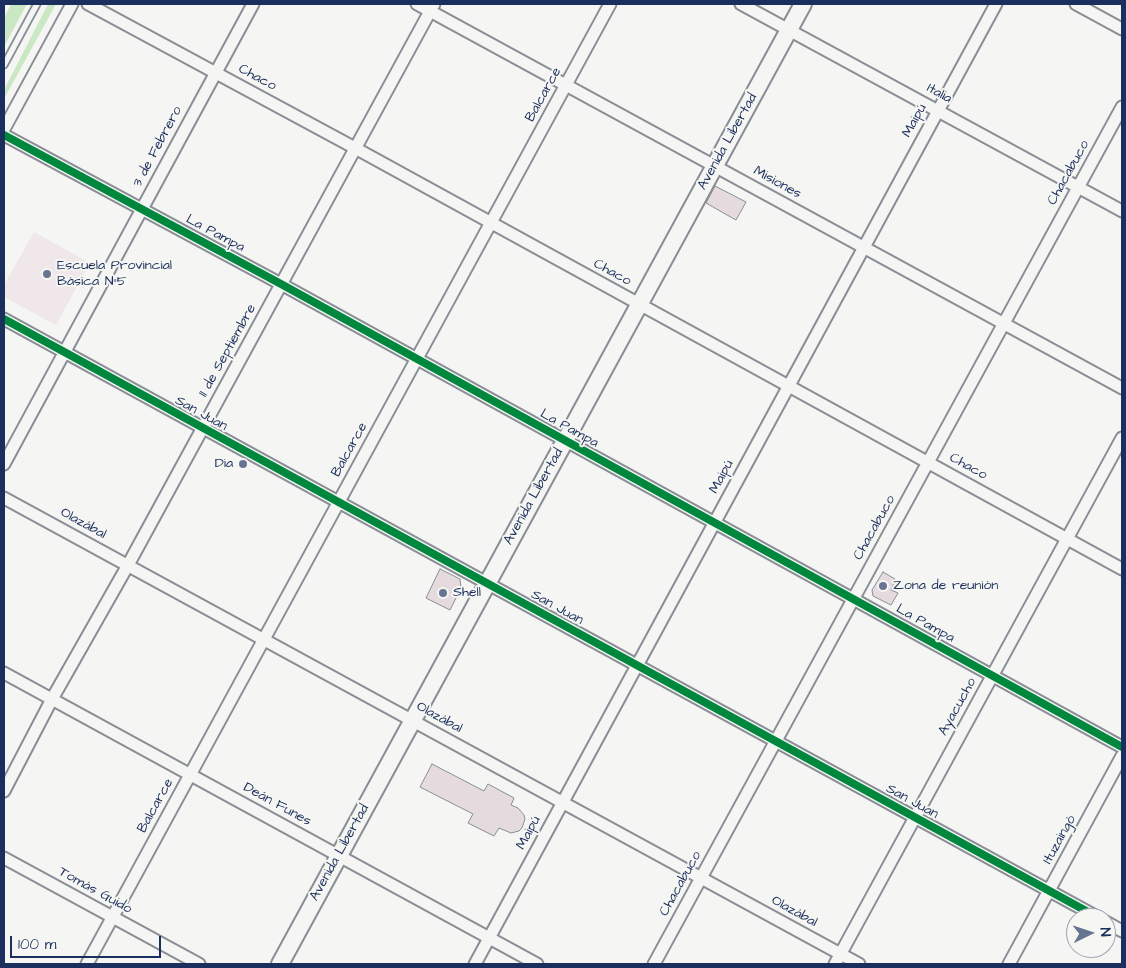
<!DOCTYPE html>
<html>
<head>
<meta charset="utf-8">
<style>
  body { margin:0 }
  #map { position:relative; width:1126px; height:968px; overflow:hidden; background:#f5f5f3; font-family:"Architects Daughter",sans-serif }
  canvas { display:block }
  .frame { position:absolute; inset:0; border:5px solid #1b2f5e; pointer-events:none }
  .north { position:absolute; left:1066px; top:908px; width:50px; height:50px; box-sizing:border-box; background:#f6f6f2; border:1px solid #9ea6b7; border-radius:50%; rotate:86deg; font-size:14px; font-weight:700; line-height:20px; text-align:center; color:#1b2f5e }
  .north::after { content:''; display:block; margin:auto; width:18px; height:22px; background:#677492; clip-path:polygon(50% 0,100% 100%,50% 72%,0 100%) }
  .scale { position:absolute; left:10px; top:936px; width:151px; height:22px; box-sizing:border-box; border:2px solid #1b2f5e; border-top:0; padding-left:6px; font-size:15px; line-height:18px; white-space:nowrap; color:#1b2f5e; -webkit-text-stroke:4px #f6f6f2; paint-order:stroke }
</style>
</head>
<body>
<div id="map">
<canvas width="1126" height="968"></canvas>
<div class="frame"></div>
<div class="north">N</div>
<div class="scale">100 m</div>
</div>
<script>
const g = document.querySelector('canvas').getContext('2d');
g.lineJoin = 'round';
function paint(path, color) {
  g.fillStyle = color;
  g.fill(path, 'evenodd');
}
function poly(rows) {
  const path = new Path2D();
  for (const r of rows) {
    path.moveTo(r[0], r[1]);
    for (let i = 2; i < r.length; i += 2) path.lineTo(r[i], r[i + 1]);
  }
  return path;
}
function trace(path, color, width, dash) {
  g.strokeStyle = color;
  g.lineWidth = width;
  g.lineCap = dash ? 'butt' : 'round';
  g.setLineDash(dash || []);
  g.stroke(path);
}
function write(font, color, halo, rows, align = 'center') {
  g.font = font + ' "Architects Daughter",sans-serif';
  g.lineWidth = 4;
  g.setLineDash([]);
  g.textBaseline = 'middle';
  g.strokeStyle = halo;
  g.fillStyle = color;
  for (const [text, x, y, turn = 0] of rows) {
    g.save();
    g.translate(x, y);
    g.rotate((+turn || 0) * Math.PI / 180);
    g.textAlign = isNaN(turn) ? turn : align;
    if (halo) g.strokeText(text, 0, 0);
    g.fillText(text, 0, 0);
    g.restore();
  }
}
paint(poly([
  [34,232,90,263,56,325,4,297,4,285]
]), '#efe7e9');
paint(poly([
  [11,4,27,4,4,47,4,18],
  [48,4,56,4,4,99,4,90]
]), '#cbe8c5');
const building = poly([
  [715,186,746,202,736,220,706,203,715,186],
  [440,569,460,579,461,588,450,610,426,598,440,569],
  [883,572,895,579,892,583,894,583,891,590,898,593,891,605,873,596,872,590,883,572],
  [432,764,484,791,488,784,514,798,511,805,518,808,524,815,525,819,522,828,519,831,511,833,499,828,494,836,468,823,473,814,420,787,432,764]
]);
paint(building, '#e5dbde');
trace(building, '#898d95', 1);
const lane = poly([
  [4,65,37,4]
]);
const street = poly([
  [88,4,355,148,1122,569],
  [417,4,1122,388],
  [741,4,1122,211],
  [1076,4,1122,29],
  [4,129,72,4],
  [4,135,281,284,1122,747],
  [4,319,1099,918],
  [4,464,253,4],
  [4,498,859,964],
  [4,673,537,964],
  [4,791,52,699,128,565,434,4],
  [4,858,199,964],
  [1106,922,1122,931],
  [87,964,610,4],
  [475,964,996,4],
  [654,964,1122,107],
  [835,964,1122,438],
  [1009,964,1122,756]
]);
const secondary = poly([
  [280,964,803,4]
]);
trace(lane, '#898d95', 9);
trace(street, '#898d95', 15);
trace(secondary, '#898d95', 20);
trace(lane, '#f5f5f3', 5.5);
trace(street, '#f5f5f3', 11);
trace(secondary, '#f5f5f3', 16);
trace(poly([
  [4,135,281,284,1122,747],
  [4,319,1099,918]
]), '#00873e', 8);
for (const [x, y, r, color] of [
  [47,274,5,"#677492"],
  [243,464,5,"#677492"],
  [883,586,5,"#677492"],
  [443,593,5,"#677492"]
]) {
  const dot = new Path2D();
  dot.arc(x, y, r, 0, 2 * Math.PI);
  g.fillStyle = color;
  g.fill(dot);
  trace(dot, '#f6f6f2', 2);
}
write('14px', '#1b2f5e', '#f6f6f2', [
  ["Chaco",257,78,28],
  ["Italia",939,94,29],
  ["Balcarce",544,95,-61],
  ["Maipú",915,121,-61],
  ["Avenida Libertad",728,142,-61],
  ["3 de Febrero",158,147,-62],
  ["Chacabuco",1069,173,-61],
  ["Misiones",777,183,29],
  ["La Pampa",215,234,28],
  ["Chaco",612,273,29],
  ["11 de Septiembre",228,351,-61],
  ["San Juan",201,414,29],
  ["La Pampa",569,429,29],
  ["Balcarce",350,450,-61],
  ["Chaco",968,467,29],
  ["Maipú",722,477,-62],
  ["Avenida Libertad",534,497,-61],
  ["Olazábal",83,524,29],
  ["Chacabuco",875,528,-61],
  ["San Juan",557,608,29],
  ["La Pampa",925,624,29],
  ["Ayacucho",958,707,-61],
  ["Olazábal",439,718,29],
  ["San Juan",912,802,29],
  ["Deán Funes",277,805,29],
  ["Balcarce",156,806,-61],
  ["Maipú",529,833,-62],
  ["Ituzaingó",1060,840,-61],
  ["Avenida Libertad",340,853,-61],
  ["Chacabuco",681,884,-61],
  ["Tomás Guido",95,891,29],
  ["Olazábal",794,912,29]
]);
write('14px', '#1b2f5e', '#f6f6f2', [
  ["Escuela Provincial",57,266],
  ["Básica N°5",57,282],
  ["Dia",233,464,"right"],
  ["Zona de reunión",893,586],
  ["Shell",453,593]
], 'left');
</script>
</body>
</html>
